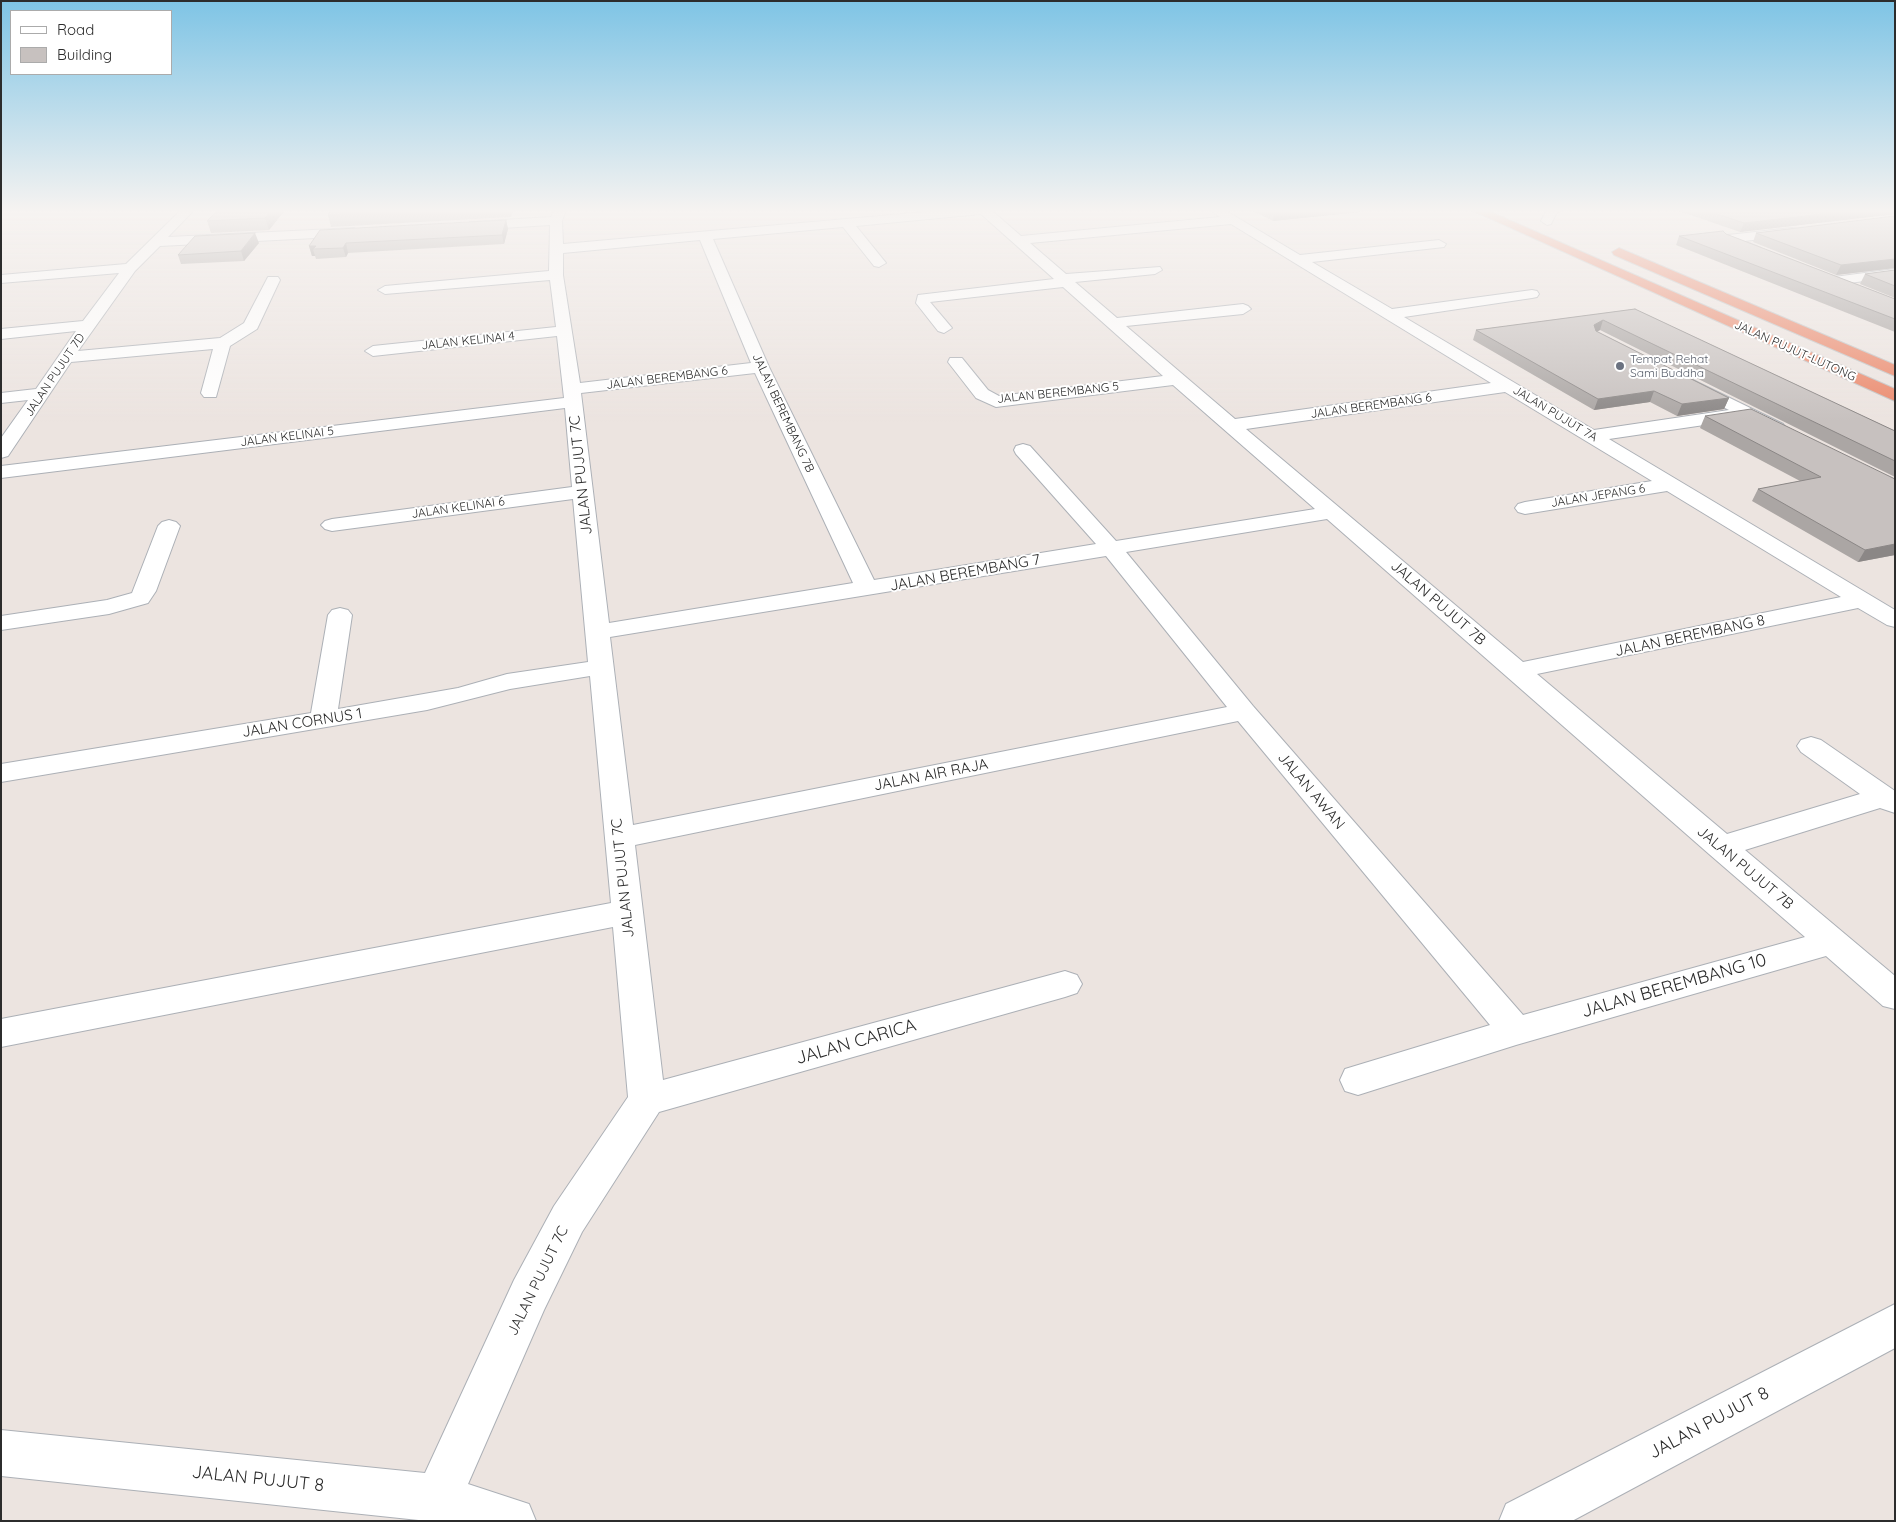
<!DOCTYPE html>
<html>
<head>
<meta charset="utf-8">
<style>
  body { margin:0 }
  #map { position:relative; width:1896px; height:1522px; overflow:hidden; background:#ece4e0; font-family:Quicksand,sans-serif }
  canvas { display:block }
  .frame { position:absolute; inset:0; border:2px solid #2c2c2c; pointer-events:none }
  .legend { position:absolute; left:10px; top:10px; width:162px; height:65px; box-sizing:border-box; background:#fff; border:1px solid #ababab; margin:0; padding:6px 9px; list-style:none; font-size:15px; color:#2c2c2c }
  .legend li { display:flex; align-items:center; gap:10px; height:25px }
  .legend b { width:25px; border:1px solid #ababab }
</style>
</head>
<body>
<div id="map">
<canvas width="1896" height="1522"></canvas>
<div class="frame"></div>
<ul class="legend">
<li><b style="height:6px;background:#fff"></b>Road</li>
<li><b style="height:14px;background:#c7c1bf"></b>Building</li>
</ul>
</div>
<script>
const g = document.querySelector('canvas').getContext('2d');
g.lineJoin = 'round';
function poly(rows) {
  const path = new Path2D();
  for (const r of rows) {
    path.moveTo(r[0], r[1]);
    for (let i = 2; i < r.length; i += 2) path.lineTo(r[i], r[i + 1]);
  }
  return path;
}
function trace(path, color, width, dash) {
  g.strokeStyle = color;
  g.lineWidth = width;
  g.lineCap = dash ? 'butt' : 'round';
  g.setLineDash(dash || []);
  g.stroke(path);
}
function paint(path, color) {
  g.fillStyle = color;
  g.fill(path, 'evenodd');
}
function write(font, color, halo, rows, align = 'center') {
  g.font = font + ' Quicksand,sans-serif';
  g.lineWidth = 4;
  g.setLineDash([]);
  g.textBaseline = 'middle';
  g.strokeStyle = halo;
  g.fillStyle = color;
  for (const [text, x, y, turn = 0] of rows) {
    g.save();
    g.translate(x, y);
    g.rotate((+turn || 0) * Math.PI / 180);
    g.textAlign = isNaN(turn) ? turn : align;
    if (halo) g.strokeText(text, 0, 0);
    g.fillText(text, 0, 0);
    g.restore();
  }
}
const minor = poly([
  [182,209,195,209,168,237,354,228,361,232,354,236,160,246,135,271,78,351,220,338,244,323,268,277,278,277,280,280,257,329,230,346,216,397,204,397,201,393,213,349,71,362,8,456,1,458,1,438,28,400,1,403,1,393,36,389,76,331,1,339,1,329,83,321,119,273,1,283,1,275,126,264,182,209],
  [554,209,566,209,562,221,563,244,959,209,990,209,1021,236,1220,217,1209,209,1223,209,1300,255,1439,240,1446,244,1444,247,1312,262,1392,309,1532,290,1537,291,1539,294,1537,297,1532,298,1404,317,1594,430,1729,410,1687,389,1684,385,1687,381,1693,380,1783,424,1786,428,1783,432,1777,434,1745,419,1609,439,1895,610,1895,627,1887,625,1858,608,1537,674,1727,834,1860,794,1801,752,1797,746,1801,740,1811,737,1821,740,1895,791,1895,813,1880,808,1745,850,1895,976,1895,1009,1883,1006,1826,956,1516,1045,1358,1095,1345,1091,1340,1080,1345,1069,1490,1025,1238,721,635,845,663,1080,1065,971,1077,975,1082,984,1077,993,1065,997,659,1112,582,1232,544,1310,468,1484,529,1504,536,1521,428,1521,1,1476,1,1430,425,1473,514,1280,554,1206,628,1097,613,927,1,1047,1,1019,611,903,590,676,510,689,427,710,1,782,1,764,311,713,328,615,332,610,340,608,348,610,352,615,338,709,458,688,507,674,588,662,573,499,332,531,325,529,321,525,325,521,332,519,572,487,565,408,1,478,1,466,564,398,557,336,373,356,365,351,373,346,556,327,550,280,385,294,378,290,385,286,549,271,550,225,470,230,464,226,470,222,551,217,554,209],
  [981,214,1054,279,918,295,916,303,938,331,944,333,952,328,930,302,1063,287,1163,376,999,396,988,390,962,358,950,358,948,362,976,398,996,407,1173,385,1315,509,1116,541,1030,446,1023,444,1016,446,1014,450,1016,454,1096,544,874,580,769,367,713,239,843,227,874,266,879,267,886,263,856,226,981,214],
  [1231,224,1491,383,1235,419,1126,326,1243,314,1251,309,1248,306,1243,304,1117,318,1075,282,1155,274,1162,270,1160,267,1066,274,1030,243,1231,224],
  [700,240,751,363,580,383,563,275,563,253,700,240],
  [755,373,853,583,609,623,581,393,755,373],
  [1505,392,1652,481,1525,502,1518,504,1515,508,1518,512,1525,514,1667,491,1841,597,1523,662,1246,429,1505,392],
  [1327,519,1709,854,1805,937,1523,1015,1253,706,1126,552,1327,519],
  [1106,556,1227,707,633,825,610,637,1106,556],
  [1547,209,1562,209,1556,214,1551,224,1547,225,1541,221,1547,209],
  [1792,228,1797,229,1799,232,1797,235,1744,241,1761,248,1763,251,1756,255,1721,239,1728,235,1792,228],
  [1895,269,1895,277,1834,285,1827,281,1834,277,1895,269],
  [169,520,176,522,180,526,156,591,148,603,109,614,1,630,1,616,107,600,132,593,158,526,162,522,169,520],
  [1895,1304,1895,1348,1572,1521,1499,1521,1506,1504,1895,1304]
]);
const highway = poly([
  [1469,209,1484,209,1895,389,1895,401,1469,209],
  [1619,248,1895,365,1895,376,1614,255,1612,252,1619,248]
]);
trace(minor, '#acb0b6', 2);
trace(highway, '#c4c4c4', 2);
paint(minor, '#fff');
paint(highway, '#eb886b');
paint(poly([
  [286,209,269,230,211,233,207,221],
  [332,209,513,209,511,217,331,227,328,215],
  [1249,209,1360,209,1359,212,1273,221],
  [1673,209,1895,209,1895,214,1740,232],
  [1895,216,1895,268,1836,275,1753,242,1756,233],
  [506,220,508,229,504,244,348,253,346,257,316,259,315,256,312,256,309,246],
  [1726,234,1895,299,1895,332,1676,245,1679,236],
  [259,243,244,261,181,264,178,255],
  [1895,270,1895,298,1860,284,1865,274],
  [1635,309,1895,431,1895,477,1600,330,1597,332,1729,398,1724,409,1677,416,1650,402,1594,410,1473,340,1476,330],
  [1705,416,1895,479,1895,555,1858,562,1752,501,1758,489,1800,481,1700,428]
]), '#aba6a4');
paint(poly([
  [273,209,286,209,269,230,265,218],
  [509,209,513,209,511,217],
  [1316,209,1360,209,1359,212,1273,221,1274,213],
  [1868,209,1895,209,1895,214,1740,232,1744,223],
  [506,220,508,229,504,244,502,235],
  [255,233,259,243,244,261,241,251],
  [346,243,348,253,346,257,343,248],
  [309,246,316,246,313,249,315,256,312,256],
  [1895,259,1895,268,1836,275,1841,265],
  [1603,320,1600,330,1590,335,1594,325],
  [1654,391,1650,402,1594,410,1598,399],
  [1729,398,1724,409,1677,416,1682,404],
  [1895,544,1895,555,1858,562,1865,550]
]), '#8b8786');
const building = poly([
  [219,209,273,209,265,218,207,221,219,209],
  [332,209,447,209,328,215,332,209],
  [1266,209,1316,209,1274,213,1266,209],
  [1702,209,1868,209,1744,223,1702,209],
  [1895,216,1895,259,1841,265,1756,233,1895,216],
  [506,220,502,235,346,243,343,248,313,249,316,246,309,246,320,230,506,220],
  [1723,231,1726,234,1895,299,1895,319,1679,236,1723,231],
  [255,233,241,251,178,255,195,236,255,233],
  [1895,270,1895,286,1865,274,1895,270],
  [1635,309,1895,431,1895,461,1603,320,1594,325,1596,331,1729,398,1682,404,1654,391,1598,399,1476,330,1635,309],
  [1751,409,1895,479,1895,544,1865,550,1758,489,1821,477,1705,416,1751,409]
]);
paint(building, '#c7c1bf');
trace(building, '#8b8786', 1);
const sky = g.createLinearGradient(0, 0, 0, 422);
sky.addColorStop(0, '#7ec4e5');
sky.addColorStop(0.5, '#f6f3f1');
sky.addColorStop(1, '#f6f3f100');
g.fillStyle = sky;
g.fillRect(0, 0, 1896, 422);
for (const [x, y, r, color] of [
  [1620,366,5,"#6b7280"]
]) {
  const dot = new Path2D();
  dot.arc(x, y, r, 0, 2 * Math.PI);
  g.fillStyle = color;
  g.fill(dot);
  trace(dot, '#fff', 2);
}
write('12px', '#2c2c2c', '#fff', [
  ["JALAN KELINAI 4",468,341,-6],
  ["JALAN PUJUT-LUTONG",1795,351,24],
  ["JALAN PUJUT 7D",55,375,-56],
  ["JALAN BEREMBANG 6",667,378,-7],
  ["JALAN BEREMBANG 5",1058,393,-6],
  ["JALAN BEREMBANG 6",1371,406,-8],
  ["JALAN BEREMBANG 7B",783,413,65],
  ["JALAN PUJUT 7A",1555,414,31],
  ["JALAN KELINAI 5",287,437,-7],
  ["JALAN JEPANG 6",1598,496,-9],
  ["JALAN KELINAI 6",458,508,-8]
]);
write('12px', '#5b616d', '#fff', [
  ["Tempat Rehat",1630,359],
  ["Sami Buddha",1630,373]
], 'left');
write('15px', '#2c2c2c', '#fff', [
  ["JALAN PUJUT 7C",581,475,-96],
  ["JALAN BEREMBANG 7",965,573,-10],
  ["JALAN PUJUT 7B",1438,603,41],
  ["JALAN BEREMBANG 8",1690,636,-12],
  ["JALAN CORNUS 1",302,723,-9],
  ["JALAN AIR RAJA",931,775,-11],
  ["JALAN AWAN",1311,791,50],
  ["JALAN PUJUT 7B",1745,868,40],
  ["JALAN PUJUT 7C",623,878,-96],
  ["JALAN PUJUT 7C",538,1281,-64]
]);
write('18px', '#2c2c2c', '#fff', [
  ["JALAN BEREMBANG 10",1674,986,-16],
  ["JALAN CARICA",856,1042,-16],
  ["JALAN PUJUT 8",1709,1423,-28],
  ["JALAN PUJUT 8",258,1479,6]
]);
</script>
</body>
</html>
